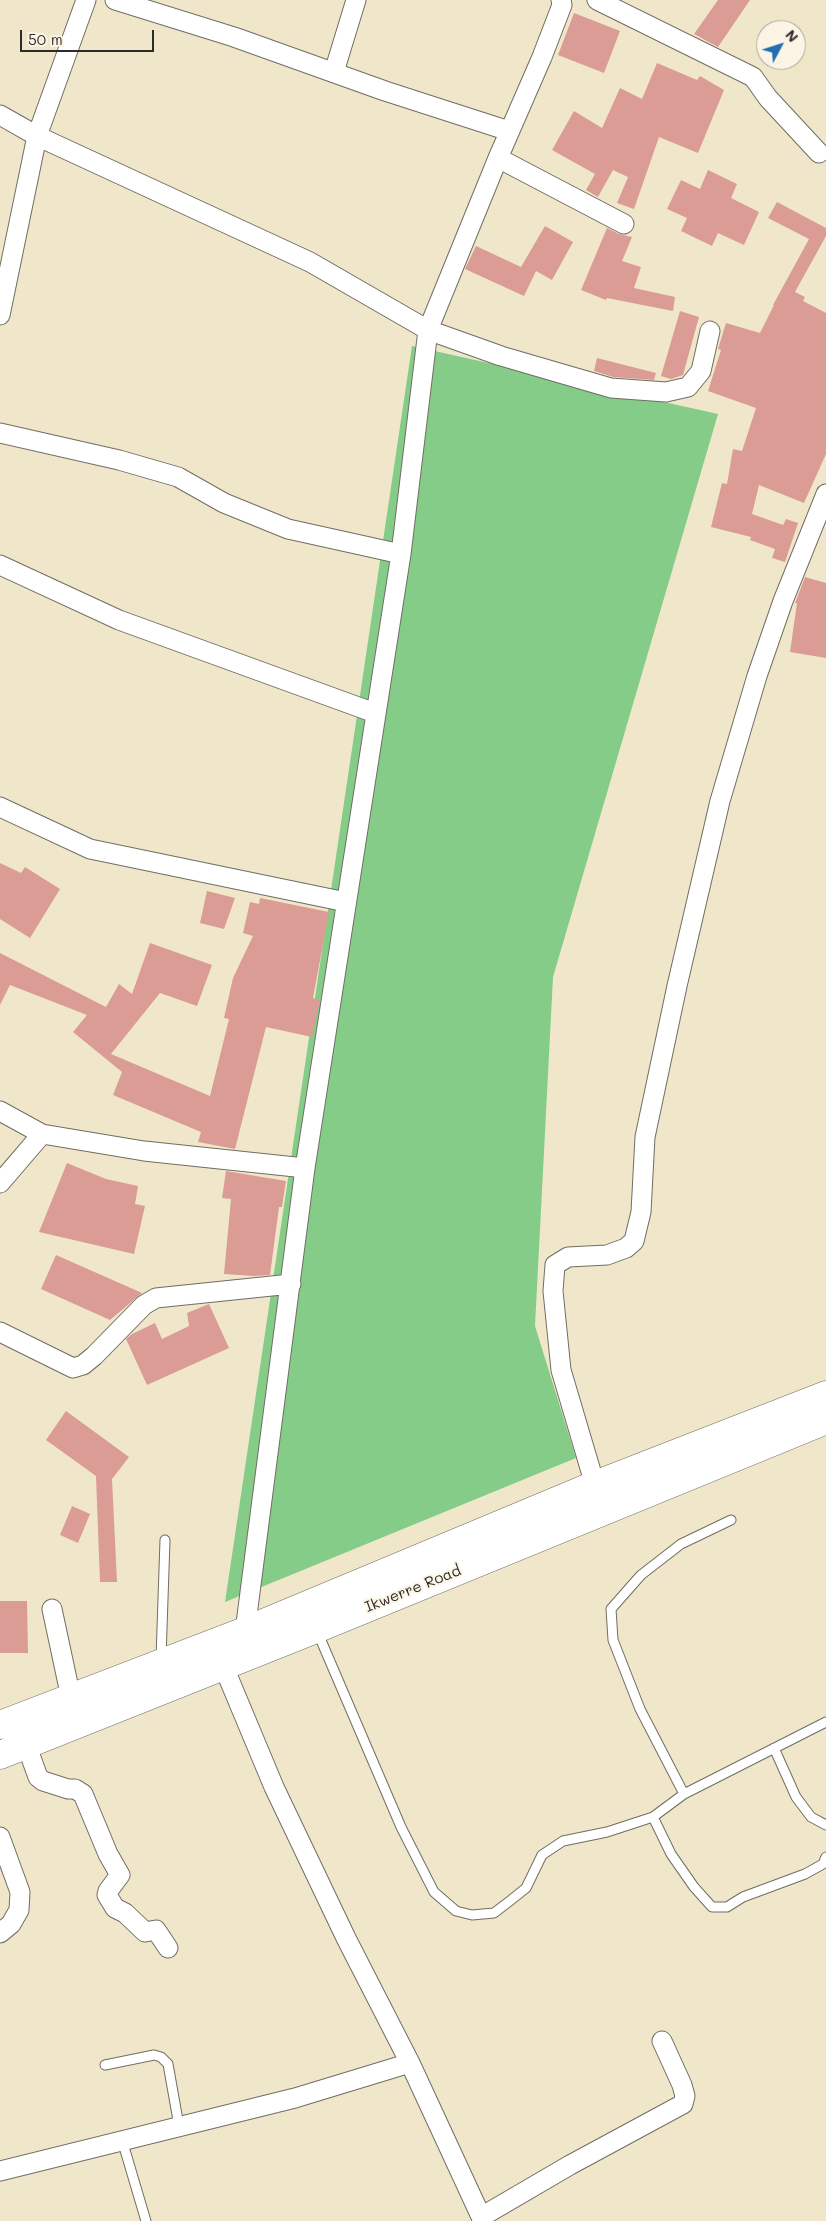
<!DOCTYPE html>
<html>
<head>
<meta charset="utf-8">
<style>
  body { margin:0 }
  #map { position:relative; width:826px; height:2221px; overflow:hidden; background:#f0e7ca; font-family:Mali,sans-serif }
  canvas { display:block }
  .north { position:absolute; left:756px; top:20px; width:50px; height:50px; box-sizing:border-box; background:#fcf5e5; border:1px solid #a8a49b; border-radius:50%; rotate:50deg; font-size:14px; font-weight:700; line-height:20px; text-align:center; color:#2b2b2b }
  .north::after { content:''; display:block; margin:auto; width:18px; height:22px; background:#1f6fb2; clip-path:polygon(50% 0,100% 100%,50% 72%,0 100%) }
  .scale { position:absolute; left:20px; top:30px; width:134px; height:22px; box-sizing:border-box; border:2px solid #2b2b2b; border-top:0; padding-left:6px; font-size:15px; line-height:18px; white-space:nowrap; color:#2b2b2b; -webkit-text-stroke:4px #fcf5e5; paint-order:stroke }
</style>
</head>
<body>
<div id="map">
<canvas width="826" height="2221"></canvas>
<div class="north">N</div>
<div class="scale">50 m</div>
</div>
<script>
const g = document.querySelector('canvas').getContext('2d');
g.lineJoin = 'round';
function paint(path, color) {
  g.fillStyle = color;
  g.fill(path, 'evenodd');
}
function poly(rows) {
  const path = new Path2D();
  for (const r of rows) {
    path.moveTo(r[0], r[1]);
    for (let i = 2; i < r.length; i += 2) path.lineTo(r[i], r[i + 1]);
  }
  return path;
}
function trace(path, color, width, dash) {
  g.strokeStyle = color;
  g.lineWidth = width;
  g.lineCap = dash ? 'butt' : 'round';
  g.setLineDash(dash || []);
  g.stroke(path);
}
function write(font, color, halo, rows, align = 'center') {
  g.font = font + ' Mali,sans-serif';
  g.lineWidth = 4;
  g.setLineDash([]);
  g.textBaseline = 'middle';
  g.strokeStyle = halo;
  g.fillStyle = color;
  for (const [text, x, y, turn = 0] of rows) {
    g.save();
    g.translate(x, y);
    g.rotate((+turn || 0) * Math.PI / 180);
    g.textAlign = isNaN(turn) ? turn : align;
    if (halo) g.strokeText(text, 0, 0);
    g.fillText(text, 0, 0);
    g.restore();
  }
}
paint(poly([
  [412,346,718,414,553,977,535,1326,576,1458,225,1602]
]), '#84cc88');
paint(poly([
  [718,0,750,0,718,47,694,34],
  [574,13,620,31,604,73,558,55],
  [657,63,697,80,700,76,724,90,698,153,659,137,634,209,617,203,628,177,613,170,598,197,586,190,595,174,552,150,574,111,602,128,620,88,642,99],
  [708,170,737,184,731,198,759,212,744,245,718,233,712,246,681,231,687,218,667,209,681,180,700,189],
  [777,202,826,228,826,236,795,292,805,297,803,301,826,313,826,454,804,503,759,485,752,514,783,525,786,519,798,523,785,562,772,558,775,549,750,540,751,537,711,527,722,483,727,484,733,449,742,451,756,408,708,391,721,350,718,349,726,323,760,333,774,305,773,305,809,239,768,218],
  [545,226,573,242,552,280,536,271,524,296,465,269,476,246,521,267],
  [607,228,619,234,632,237,622,261,641,267,634,288,675,297,673,311,607,298,606,300,581,290],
  [680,311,699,317,683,375,671,379,661,376],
  [597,358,656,373,654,380,613,377,594,371],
  [805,577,826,583,826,658,790,652,797,603,795,603],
  [0,863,21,873,25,867,60,889,30,938,0,919],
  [207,891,235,898,224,929,200,923],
  [260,898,329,912,313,998,320,1000,312,1037,266,1027,235,1149,198,1142,201,1132,113,1095,122,1072,73,1032,87,1015,10,985,0,1005,0,953,106,1007,119,984,132,994,150,943,212,965,197,1006,160,993,111,1054,210,1096,229,1019,224,1018,233,978,253,936,243,933,250,902,259,904],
  [67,1163,106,1179,138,1186,135,1204,145,1206,134,1254,39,1232],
  [226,1171,286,1181,282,1207,279,1207,270,1275,254,1276,224,1274,231,1199,222,1198],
  [56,1255,142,1293,110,1320,41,1289],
  [209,1304,229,1348,147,1385,126,1339,132,1334,155,1323,162,1339,189,1326,187,1313],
  [66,1411,129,1457,112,1479,117,1582,100,1582,96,1476,46,1440],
  [72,1506,90,1514,78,1543,60,1535],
  [0,1601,27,1601,28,1653,0,1653]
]), '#da9c95');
const service = poly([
  [317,1631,401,1827,434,1892,456,1911,472,1915,494,1913,511,1900,526,1888,542,1855,563,1841,607,1832,653,1817,684,1794,826,1722],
  [161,1658,165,1540],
  [774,1748,796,1797,811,1817,826,1825],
  [684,1794,640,1709,613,1640,611,1609,641,1575,681,1544,731,1520],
  [653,1817,671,1854,694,1887,712,1907,727,1907,743,1897,805,1874,823,1864,826,1857],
  [105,2065,154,2055,161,2057,168,2064,179,2126],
  [122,2140,146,2221]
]);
const minor = poly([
  [115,0,234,37,385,91,509,131],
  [597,0,753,77,768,98,819,153],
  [334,72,356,0],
  [0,115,37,136,310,262,428,330,501,356,611,388,666,392,688,387,701,371,710,331],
  [498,158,624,224],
  [0,315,37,136,86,0],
  [0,433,119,460,178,477,224,503,288,529,401,554],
  [0,565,119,620,375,713],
  [0,807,90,849,346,902],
  [0,1111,42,1134,144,1151,305,1168],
  [0,1183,42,1134],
  [0,1332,73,1368,83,1365,94,1356,144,1305,156,1298,291,1284],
  [595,1485,561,1370,553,1291,555,1265,568,1257,607,1255,626,1248,634,1241,641,1212,645,1137,677,986,720,801,757,676,783,601,826,494],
  [52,1609,71,1698],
  [245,1631,305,1168,401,554,428,330,498,158,542,57,562,5,561,0],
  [223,1665,274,1787,346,1938,410,2063,483,2221],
  [26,1744,38,1777,43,1781,68,1789,75,1789,83,1794,108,1854,120,1875,108,1891,107,1895,115,1908,125,1913,145,1932,156,1930,168,1948],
  [0,1837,20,1892,19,1910,11,1924,0,1933],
  [0,2171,295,2098,410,2063],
  [481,2217,570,2165,683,2104,685,2096,682,2085,662,2041]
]);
const primary = poly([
  [0,1725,245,1631,595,1485,826,1395],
  [0,1755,316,1629,826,1420]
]);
trace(service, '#706d63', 11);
trace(minor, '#706d63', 21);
trace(primary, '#706d63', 29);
trace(service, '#fff', 9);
trace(minor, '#fff', 19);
trace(primary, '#fff', 28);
write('15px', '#2b2b2b', '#fcf5e5', [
  ["Ikwerre Road",413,1589,-22]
]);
</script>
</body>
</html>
